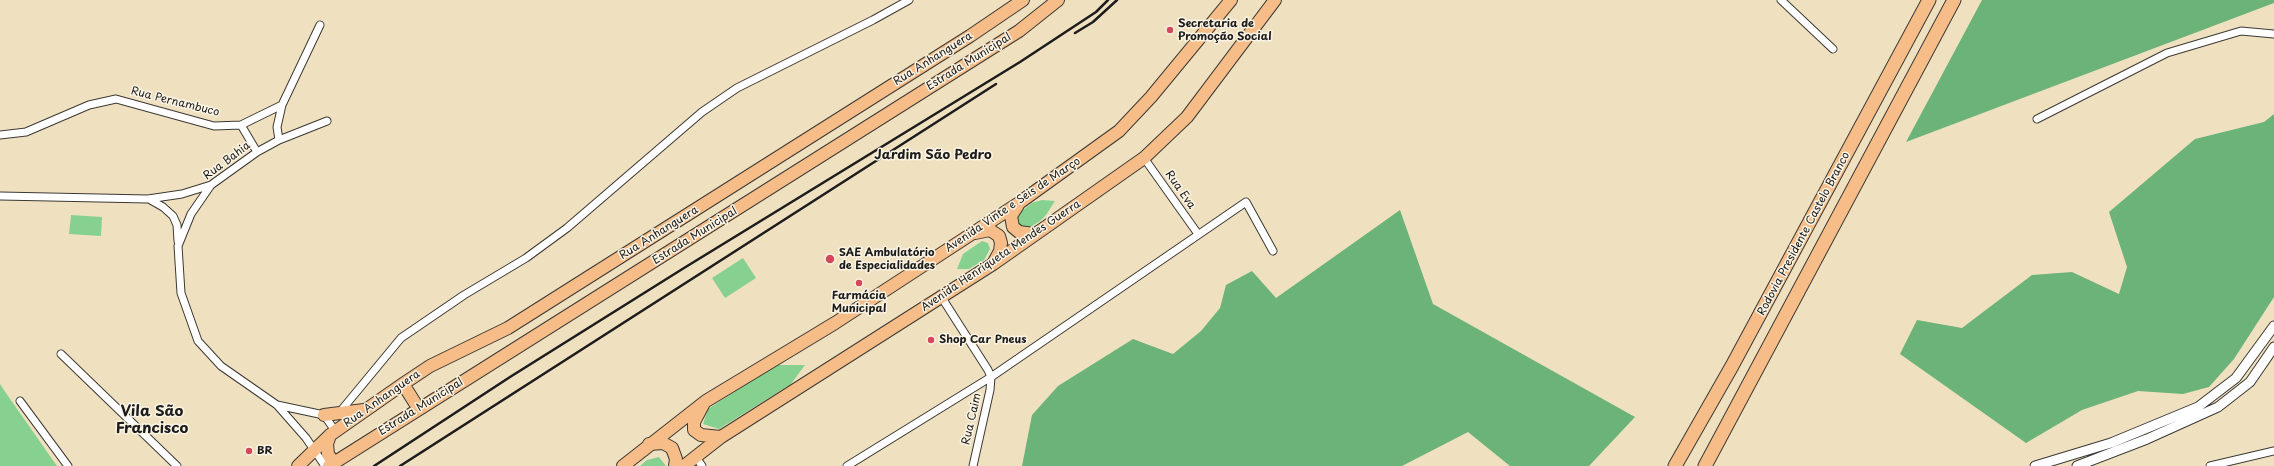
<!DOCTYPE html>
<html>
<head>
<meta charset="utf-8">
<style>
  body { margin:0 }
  canvas { display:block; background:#efe0bf }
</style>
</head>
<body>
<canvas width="2274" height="466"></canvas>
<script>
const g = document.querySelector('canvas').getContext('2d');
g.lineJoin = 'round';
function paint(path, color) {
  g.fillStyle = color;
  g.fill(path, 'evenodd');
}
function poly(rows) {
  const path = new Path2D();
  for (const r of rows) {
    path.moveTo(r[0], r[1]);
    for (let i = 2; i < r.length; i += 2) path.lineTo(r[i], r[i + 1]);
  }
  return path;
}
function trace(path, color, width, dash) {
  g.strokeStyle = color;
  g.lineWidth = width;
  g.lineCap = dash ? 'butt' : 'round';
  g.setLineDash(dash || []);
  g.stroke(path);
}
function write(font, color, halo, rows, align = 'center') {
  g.font = font + ' "Playpen Sans",sans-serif';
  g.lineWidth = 3;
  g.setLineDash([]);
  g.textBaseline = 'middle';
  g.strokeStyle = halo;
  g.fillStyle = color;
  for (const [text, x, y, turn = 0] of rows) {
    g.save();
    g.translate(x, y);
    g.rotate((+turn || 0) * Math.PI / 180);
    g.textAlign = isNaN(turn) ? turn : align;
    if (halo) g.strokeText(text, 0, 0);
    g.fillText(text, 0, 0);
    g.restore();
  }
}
paint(poly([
  [1042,200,1055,201,1046,215,1040,221,1032,226,1022,229,1015,221,1018,214,1032,203],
  [71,215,102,217,101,236,69,234],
  [982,241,988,243,990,249,984,260,969,269,957,269,963,254],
  [743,258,756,278,725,298,712,278],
  [776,365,805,365,791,384,719,429,703,424,708,409],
  [0,384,8,396,57,466,0,466],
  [659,457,666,466,640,466,647,460]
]), '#86d18f');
paint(poly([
  [1982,0,2274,0,2274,3,1906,142],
  [2274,114,2274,297,2234,359,2209,387,2183,394,2138,391,2082,410,2026,443,1900,354,1917,320,1962,328,2032,275,2072,272,2119,294,2127,267,2109,212,2195,139,2264,122],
  [1400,210,1433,304,1635,417,1589,466,1510,466,1468,432,1402,466,1022,466,1032,415,1058,386,1133,339,1173,354,1201,331,1220,308,1226,285,1252,271,1276,298]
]), '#6cb37a');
const minor = poly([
  [1781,0,1833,49],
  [2037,119,2167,53,2241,31,2274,34],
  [241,125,257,152],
  [0,135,26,132,89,105,116,99,214,126,241,125,282,105,320,25],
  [279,140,277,127,282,105],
  [1144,158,1198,234],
  [0,196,148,199,182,194,211,185],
  [149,199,163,207,173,216,177,225,178,241],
  [942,298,988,370,991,377,990,390,973,466],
  [61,354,177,466],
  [20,401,68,466],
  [277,405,324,415,336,432],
  [339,413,401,338,464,295,526,258,567,228,702,112,737,88,873,20,909,0],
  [696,457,702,466],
  [325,466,306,438,277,405,221,366,198,341,181,293,178,246,191,214,211,185,257,152,279,140,327,121],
  [847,466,991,377,1246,202,1273,251],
  [2210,466,2274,451]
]);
const tertiary = poly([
  [2035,466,2111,443,2198,407,2236,378,2274,326],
  [2077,466,2147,439,2218,407,2250,382,2274,347]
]);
const primary = poly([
  [1018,205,1011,216,1013,227,1019,232,1034,234],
  [975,233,990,230,999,236,1001,243,1000,251,994,262],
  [403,384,415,403],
  [703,405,694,422,694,430,701,435,721,437],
  [324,415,364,410],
  [330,435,327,444,328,454,334,463],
  [649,444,663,443,672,448,676,459,675,466],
  [298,466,330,435,403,384,430,366,508,328,970,36,1023,0],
  [329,466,1019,31,1058,0],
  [623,466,706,401,835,323,1019,203,1119,131,1151,97,1231,0],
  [684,466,721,437,993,264,1144,158,1187,117,1275,0]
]);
const motorway = poly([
  [1675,466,1732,366,1929,0],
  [1705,466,1954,0]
]);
trace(minor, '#3c3934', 9);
trace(tertiary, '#3c3934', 11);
trace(primary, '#3c3934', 14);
trace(motorway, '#3c3934', 15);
trace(minor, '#fff', 7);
trace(tertiary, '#fff', 9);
trace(primary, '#f7bd88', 12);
trace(motorway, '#f7bd88', 13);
trace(poly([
  [1075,33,1093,22,1117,0],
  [374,466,510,377,684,268,1020,62,1096,12,1108,0],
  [400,466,996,84]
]), '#1c1c1c', 2.5);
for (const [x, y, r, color] of [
  [1170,30,4,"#d1495b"],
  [830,259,5,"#d1495b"],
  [859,283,4,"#d1495b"],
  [931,340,4,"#d1495b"],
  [249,451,4,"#d1495b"]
]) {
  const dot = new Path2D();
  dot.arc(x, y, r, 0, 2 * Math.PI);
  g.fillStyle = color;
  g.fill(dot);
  trace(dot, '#fcf5e5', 1.5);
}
write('bold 11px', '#1c1c1c', '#fcf5e5', [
  ["Secretaria de",1178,24],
  ["Promoção Social",1178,37],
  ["SAE Ambulatório",839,253],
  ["de Especialidades",839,266],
  ["Farmácia",859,296,"center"],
  ["Municipal",859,309,"center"],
  ["Shop Car Pneus",939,340],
  ["BR",257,451]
], 'left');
write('11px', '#1c1c1c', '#fcf5e5', [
  ["Rua Anhanguera",933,59,-32],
  ["Estrada Municipal",969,62,-32],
  ["Rua Pernambuco",175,102,14],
  ["Rua Bahia",227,161,-37],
  ["Rua Eva",1180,190,55],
  ["Avenida Vinte e Seis de Março",1013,205,-34],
  ["Rua Anhanguera",659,233,-32],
  ["Rodovia Presidente Castelo Branco",1804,234,-62],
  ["Estrada Municipal",695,236,-32],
  ["Avenida Henriqueta Mendes Guerra",1001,256,-34],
  ["Rua Anhanguera",382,399,-35],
  ["Estrada Municipal",421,407,-32],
  ["Rua Caim",972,419,-77]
]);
write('bold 13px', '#1c1c1c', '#fcf5e5', [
  ["Jardim São Pedro",933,155]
]);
write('bold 15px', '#1c1c1c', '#fcf5e5', [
  ["Vila São",152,412],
  ["Francisco",152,429]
]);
</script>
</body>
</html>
